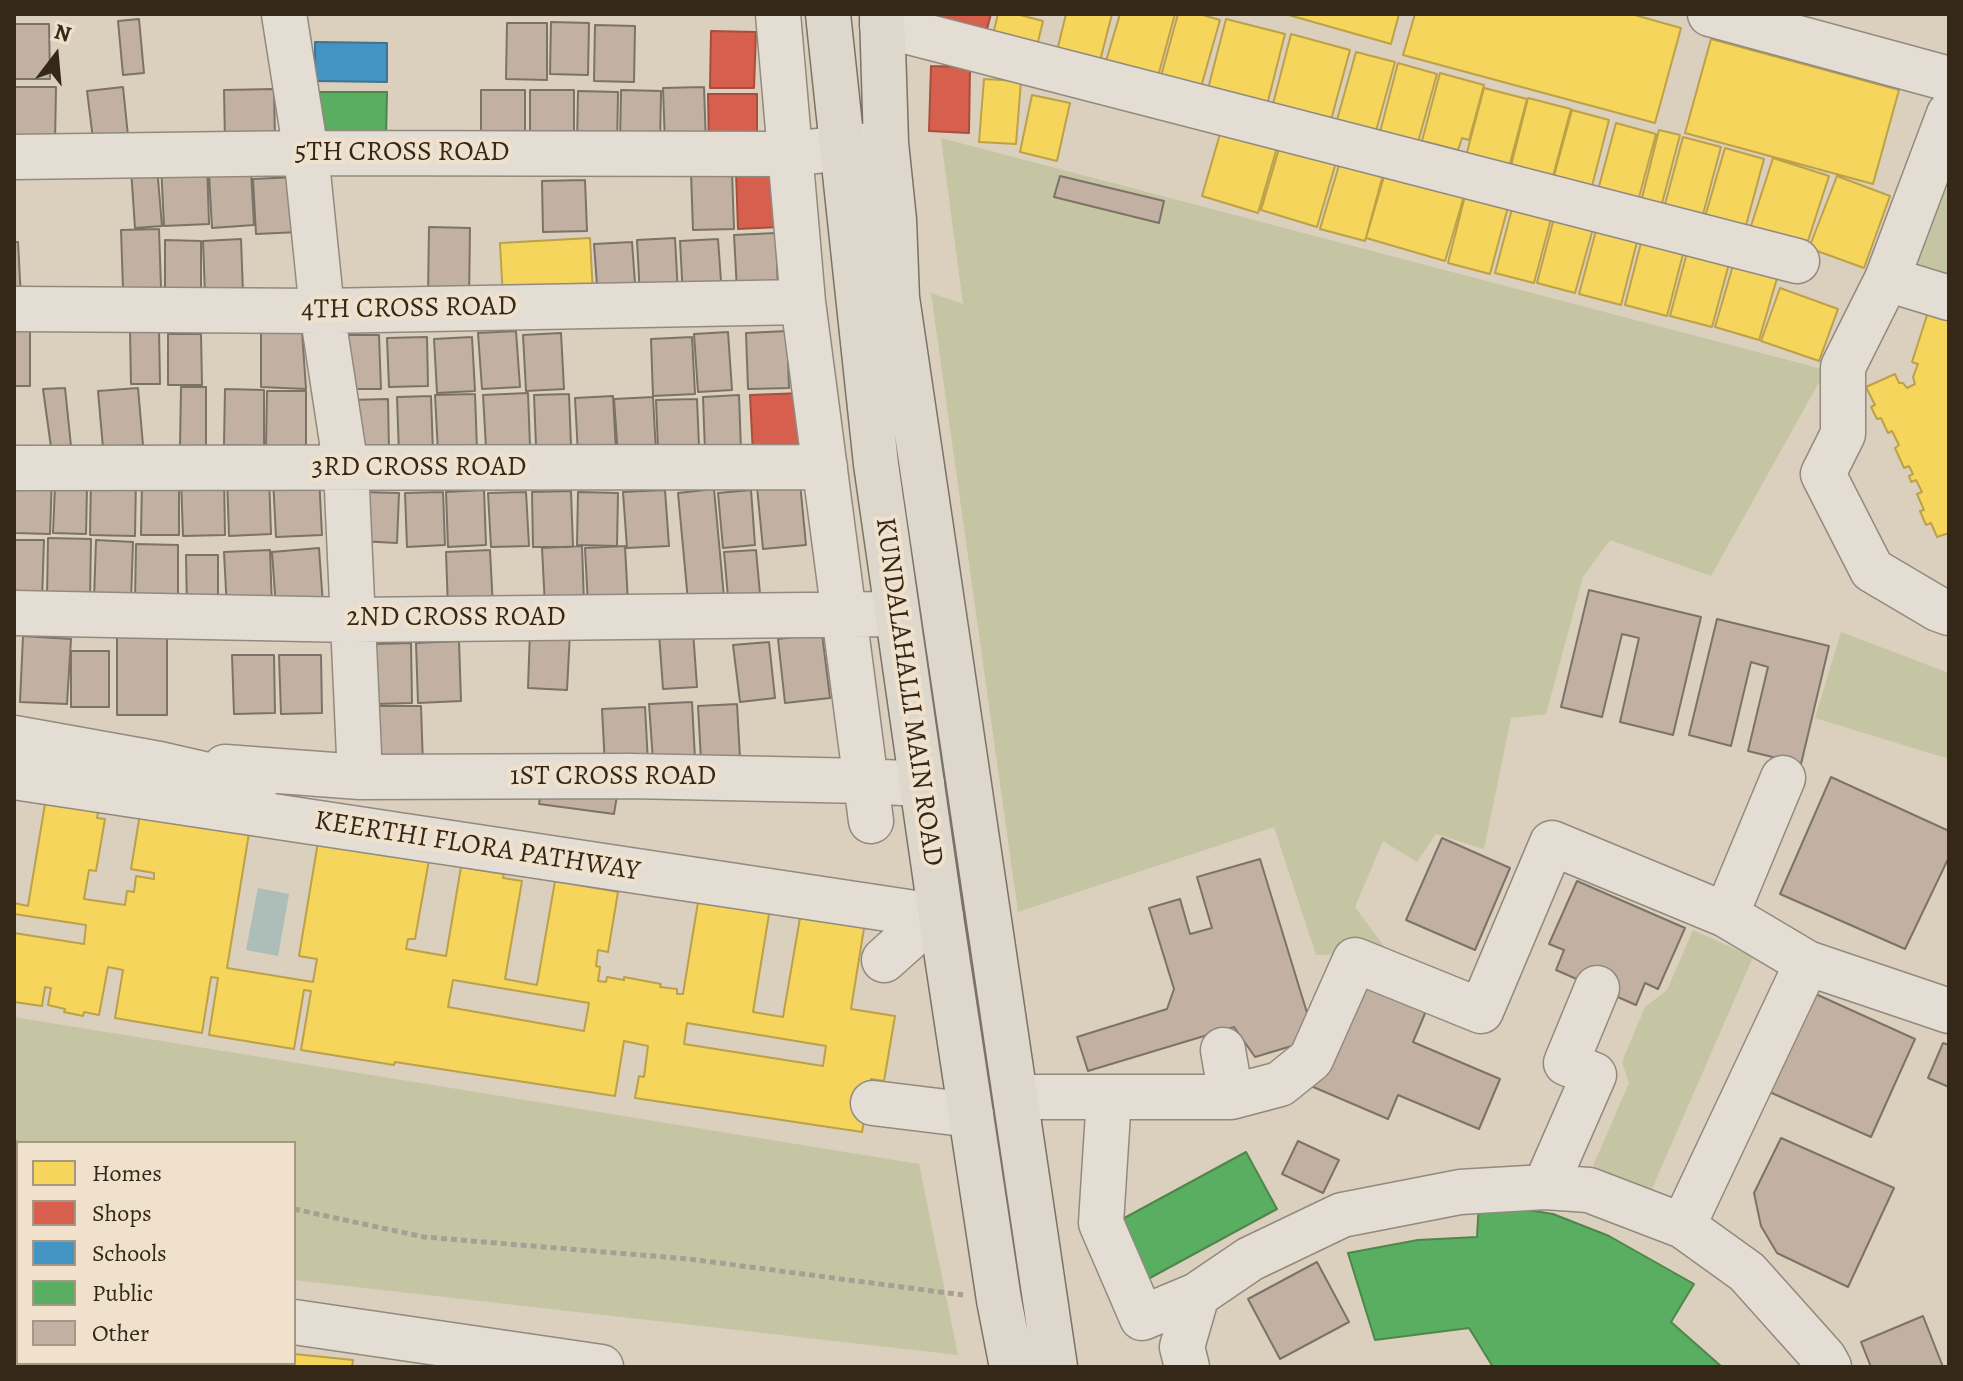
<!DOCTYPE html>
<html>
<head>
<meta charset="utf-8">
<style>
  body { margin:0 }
  #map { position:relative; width:1963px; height:1381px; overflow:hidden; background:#dbcfbd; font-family:Alegreya,serif }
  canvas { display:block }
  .frame { position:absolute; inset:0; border:16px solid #362819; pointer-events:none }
  .legend { position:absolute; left:16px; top:1141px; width:280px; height:224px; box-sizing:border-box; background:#f0e1cc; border:2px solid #a69784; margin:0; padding:10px 14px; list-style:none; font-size:24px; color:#362819 }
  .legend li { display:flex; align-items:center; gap:16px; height:40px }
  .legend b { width:40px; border:2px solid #a69784 }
  .north { position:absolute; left:16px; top:16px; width:80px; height:80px; -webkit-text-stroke:6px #f0e1cc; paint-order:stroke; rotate:16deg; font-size:22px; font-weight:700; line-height:32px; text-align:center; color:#362819 }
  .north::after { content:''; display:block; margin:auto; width:28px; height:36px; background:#362819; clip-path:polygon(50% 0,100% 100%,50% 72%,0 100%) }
</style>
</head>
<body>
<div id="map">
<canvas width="1963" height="1381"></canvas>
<div class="frame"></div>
<ul class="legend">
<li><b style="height:22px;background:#f6d55c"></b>Homes</li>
<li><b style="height:22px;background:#d6604d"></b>Shops</li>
<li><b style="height:22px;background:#4393c3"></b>Schools</li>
<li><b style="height:22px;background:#5aae61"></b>Public</li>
<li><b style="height:22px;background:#c2b1a2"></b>Other</li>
</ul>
<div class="north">N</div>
</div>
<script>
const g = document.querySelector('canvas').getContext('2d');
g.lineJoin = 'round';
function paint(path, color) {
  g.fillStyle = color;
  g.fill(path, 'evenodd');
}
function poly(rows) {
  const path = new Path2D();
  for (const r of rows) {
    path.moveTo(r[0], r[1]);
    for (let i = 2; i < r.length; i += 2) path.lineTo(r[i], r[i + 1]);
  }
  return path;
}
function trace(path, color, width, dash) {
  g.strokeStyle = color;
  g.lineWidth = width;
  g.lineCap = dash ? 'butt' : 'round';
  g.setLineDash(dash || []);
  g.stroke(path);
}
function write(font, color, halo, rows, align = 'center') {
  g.font = font + ' Alegreya,serif';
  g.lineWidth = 8;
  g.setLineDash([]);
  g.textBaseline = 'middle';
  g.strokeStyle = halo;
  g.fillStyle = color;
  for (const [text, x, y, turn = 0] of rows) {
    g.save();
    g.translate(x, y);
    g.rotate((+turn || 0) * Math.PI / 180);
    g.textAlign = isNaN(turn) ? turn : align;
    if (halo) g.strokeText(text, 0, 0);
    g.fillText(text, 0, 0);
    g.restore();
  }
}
paint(poly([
  [941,138,1826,370,1711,576,1610,540,1583,577,1546,714,1511,718,1484,849,1436,834,1417,862,1383,841,1355,907,1389,953,1316,955,1274,827,1018,912,931,293,963,304],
  [1949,175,1949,278,1914,265],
  [1841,632,1949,673,1949,759,1815,718],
  [1693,930,1753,957,1651,1191,1593,1166,1629,1083,1622,1062,1645,1007,1667,990],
  [14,1017,919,1164,958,1355,294,1280,294,1143,18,1143,18,1248,14,1248]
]), '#c6c5a3');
paint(poly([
  [258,888,289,894,278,956,246,950]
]), '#adbdb7');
const homes = poly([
  [998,14,1016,14,1043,21,1036,50,992,38,998,14],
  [1066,14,1112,14,1100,61,1057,51,1066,14],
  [1120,14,1175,14,1158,76,1106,61,1120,14],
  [1178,14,1199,14,1220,20,1201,87,1161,76,1178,14],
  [1285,14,1399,14,1391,44,1285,14],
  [1415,14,1631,14,1681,28,1655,123,1403,55,1415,14],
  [1226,19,1285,34,1267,105,1208,89,1226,19],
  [1291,34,1350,50,1331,120,1273,104,1291,34],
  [1711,39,1899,90,1873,184,1685,133,1711,39],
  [1356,52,1395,62,1376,131,1337,120,1356,52],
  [1398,63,1437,74,1418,142,1380,132,1398,63],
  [1440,73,1484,85,1469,140,1462,138,1458,150,1422,141,1440,73],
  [984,79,1021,81,1016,144,979,142,984,79],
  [1484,88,1527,99,1509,167,1466,156,1484,88],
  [1032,95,1070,103,1057,161,1020,152,1032,95],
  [1528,98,1571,109,1553,176,1511,166,1528,98],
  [1572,110,1609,120,1592,186,1554,176,1572,110],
  [1616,123,1656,134,1638,201,1598,190,1616,123],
  [1222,127,1278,144,1258,213,1202,196,1222,127],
  [1659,130,1680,135,1661,207,1641,202,1659,130],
  [1683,137,1721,147,1702,218,1664,208,1683,137],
  [1281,142,1337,159,1317,227,1261,210,1281,142],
  [1725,148,1764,159,1745,229,1705,217,1725,148],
  [1773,158,1829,176,1806,247,1750,229,1773,158],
  [1340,162,1383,175,1365,241,1320,229,1340,162],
  [1385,173,1464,196,1445,261,1366,238,1385,173],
  [1837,176,1890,196,1864,268,1809,248,1837,176],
  [1465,196,1508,207,1490,274,1448,263,1465,196],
  [1513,205,1552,215,1534,283,1495,273,1513,205],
  [1555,214,1594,225,1575,293,1537,283,1555,214],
  [1597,227,1638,238,1621,305,1579,294,1597,227],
  [590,238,593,294,503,299,500,243,590,238],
  [1642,239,1684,250,1667,316,1625,305,1642,239],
  [1688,249,1730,260,1712,327,1670,316,1688,249],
  [1734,262,1778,275,1759,340,1715,327,1734,262],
  [1780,288,1838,309,1819,361,1761,341,1780,288],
  [1929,309,1949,315,1949,533,1937,537,1931,523,1926,525,1920,511,1924,510,1917,494,1922,492,1916,480,1911,482,1909,476,1913,474,1909,466,1904,468,1895,448,1899,445,1892,431,1888,433,1881,418,1877,419,1871,407,1875,405,1866,387,1895,374,1899,383,1903,383,1907,388,1915,384,1913,377,1918,364,1912,362,1929,309],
  [46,798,99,806,97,818,105,819,96,871,89,870,84,899,125,905,127,891,134,892,136,876,154,879,154,873,131,869,140,814,249,833,227,968,313,982,317,959,299,956,318,842,429,860,415,939,408,939,406,949,446,956,461,867,504,874,503,878,522,881,505,979,537,985,555,881,618,892,608,952,598,950,596,966,600,967,598,981,606,982,607,977,624,980,624,977,661,984,660,987,677,989,677,994,683,994,699,896,770,908,753,1012,783,1017,801,912,865,922,851,1009,895,1016,884,1081,871,1079,862,1132,635,1098,639,1076,644,1077,648,1046,624,1041,615,1096,395,1062,394,1065,301,1050,311,991,304,990,294,1049,209,1035,218,978,211,977,202,1033,115,1018,123,970,108,967,99,1015,84,1012,83,1016,64,1012,65,1009,48,1005,51,988,45,987,42,1006,14,1002,14,933,84,944,86,925,14,914,14,903,28,906,46,798],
  [453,980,589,1003,584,1031,448,1007,453,980],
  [687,1023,826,1046,823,1066,684,1044,687,1023],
  [294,1354,353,1360,352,1367,30,1367,30,1363,294,1363,294,1354]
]);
paint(homes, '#f6d55c');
trace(homes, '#bca148', 2);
const shops = poly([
  [932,14,991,14,983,44,928,29,932,14],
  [711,31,756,32,754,88,710,88,711,31],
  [931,66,970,67,969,133,929,131,931,66],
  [708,94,757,94,757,149,709,149,708,94],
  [777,171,779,227,738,229,736,172,777,171],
  [803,393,805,453,753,454,750,395,803,393]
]);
paint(shops, '#d6604d');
trace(shops, '#a64f3d', 2);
const schools = poly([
  [315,42,387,43,387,82,315,81,315,42]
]);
paint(schools, '#4393c3');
trace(schools, '#3f7390', 2);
const public = poly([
  [319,92,387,92,386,138,318,138,319,92],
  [1246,1152,1277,1209,1148,1279,1117,1222,1246,1152],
  [1479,1202,1553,1214,1609,1236,1694,1284,1671,1322,1722,1367,1493,1367,1469,1328,1375,1340,1348,1253,1418,1240,1477,1237,1479,1202]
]);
paint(public, '#5aae61');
trace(public, '#4f864b', 2);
const building = poly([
  [139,19,144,73,123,75,118,21,139,19],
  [551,22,589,23,588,75,550,74,551,22],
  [507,23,547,23,547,80,506,79,507,23],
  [14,24,49,24,50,79,14,79,14,24],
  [595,25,635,26,634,82,594,81,595,25],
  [15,87,56,87,55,143,14,142,15,87],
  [123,87,128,136,93,139,87,91,123,87],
  [704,87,706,144,665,145,663,88,704,87],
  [274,89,275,141,225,142,224,90,274,89],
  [481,90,525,90,525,146,481,146,481,90],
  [530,90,574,90,574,146,530,146,530,90],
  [621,90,661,91,660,147,620,146,621,90],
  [578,91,618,92,617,147,577,146,578,91],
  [207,163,209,224,164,226,161,164,207,163],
  [157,167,162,226,135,228,131,169,157,167],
  [251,170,254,225,212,228,209,173,251,170],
  [732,172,734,229,693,230,691,173,732,172],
  [1060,176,1164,201,1159,223,1054,197,1060,176],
  [296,177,299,232,256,234,253,179,296,177],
  [585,180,587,231,543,232,542,181,585,180],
  [429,227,470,228,469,300,428,299,429,227],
  [159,229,161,288,123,289,121,230,159,229],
  [776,233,778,290,737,291,734,235,776,233],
  [675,238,678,294,640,296,637,240,675,238],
  [241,239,243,293,205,295,203,241,241,239],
  [718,239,722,295,683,297,680,241,718,239],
  [165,240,201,241,201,293,165,293,165,240],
  [14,242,18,242,21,299,14,299,14,242],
  [632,242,636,297,598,299,594,244,632,242],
  [14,328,30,328,30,386,14,386,14,328],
  [130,329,159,329,160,384,131,384,130,329],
  [261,330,302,331,306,389,261,387,261,330],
  [516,331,520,387,482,389,478,333,516,331],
  [787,331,789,388,748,389,746,333,787,331],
  [728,332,732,390,698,392,694,334,728,332],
  [561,333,564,389,526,391,523,335,561,333],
  [168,334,201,334,202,385,168,385,168,334],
  [342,335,379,335,381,389,343,389,342,335],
  [427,337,428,386,389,387,387,338,427,337],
  [472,337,475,391,437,393,434,339,472,337],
  [692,337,695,394,653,396,651,339,692,337],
  [181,387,206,387,206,448,180,448,181,387],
  [65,388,71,446,51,447,43,389,65,388],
  [138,388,143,445,103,448,98,391,138,388],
  [225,389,264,390,264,446,224,445,225,389],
  [267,391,306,391,306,447,266,447,267,391],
  [528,393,530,446,486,448,483,395,528,393],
  [475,394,477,450,438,452,435,395,475,394],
  [569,394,571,445,536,446,534,395,569,394],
  [739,395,741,450,705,451,703,397,739,395],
  [431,396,433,453,399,454,397,397,431,396],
  [613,396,616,452,578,454,575,398,613,396],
  [653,397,656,453,618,455,614,399,653,397],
  [388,399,389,451,351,451,350,400,388,399],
  [697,399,699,447,658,448,656,400,697,399],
  [14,475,52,476,50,534,14,533,14,475],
  [269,475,271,534,229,536,227,476,269,475],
  [319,476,322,535,276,537,273,479,319,476],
  [91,477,136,477,135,536,90,535,91,477],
  [224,477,225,535,183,536,181,479,224,477],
  [142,479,179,479,179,535,141,535,142,479],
  [800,483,806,545,763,549,757,487,800,483],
  [55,486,87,487,86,534,53,533,55,486],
  [714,489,724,597,688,601,678,493,714,489],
  [484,490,486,545,448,547,446,492,484,490],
  [665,490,669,546,627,548,623,492,665,490],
  [751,490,755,545,723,548,718,493,751,490],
  [571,491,573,547,533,547,532,492,571,491],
  [362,492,399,493,397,543,359,541,362,492],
  [443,492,445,545,407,547,405,493,443,492],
  [526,492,529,546,491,547,488,493,526,492],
  [578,492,618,493,617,546,577,545,578,492],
  [48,538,91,539,90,600,47,599,48,538],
  [14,540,44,540,42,600,14,599,14,540],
  [96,540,133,542,131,600,94,599,96,540],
  [136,544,178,545,178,603,135,602,136,544],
  [582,546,584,603,545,606,542,548,582,546],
  [625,546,628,603,588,606,585,548,625,546],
  [319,548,323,605,276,608,272,552,319,548],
  [270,550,272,608,227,610,224,552,270,550],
  [490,550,493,608,448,609,446,552,490,550],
  [756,550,761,605,729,608,724,552,756,550],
  [186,555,218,555,218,610,187,611,186,555],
  [1589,590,1701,617,1673,735,1620,722,1639,638,1622,634,1602,717,1561,707,1589,590],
  [1717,619,1829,646,1801,764,1748,751,1768,667,1751,662,1731,746,1689,735,1717,619],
  [530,630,570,632,567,690,528,688,530,630],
  [693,631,697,687,663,689,659,633,693,631],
  [117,633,167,633,167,715,117,715,117,633],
  [822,634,830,698,785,703,778,639,822,634],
  [23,636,71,639,67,704,20,702,23,636],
  [459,641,461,701,418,703,416,643,459,641],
  [769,642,775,698,740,702,733,645,769,642],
  [411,643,412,703,376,704,374,644,411,643],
  [71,651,109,651,109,707,71,707,71,651],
  [232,655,274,655,275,713,234,714,232,655],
  [279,655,321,655,322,713,281,714,279,655],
  [692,702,695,759,653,761,649,704,692,702],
  [737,704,740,758,701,760,698,706,737,704],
  [376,706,421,706,423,766,378,767,376,706],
  [645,707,648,763,605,766,602,709,645,707],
  [1831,777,1949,831,1949,857,1905,949,1780,894,1831,777],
  [543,779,618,789,614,814,539,804,543,779],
  [1442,838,1510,868,1475,950,1406,920,1442,838],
  [1260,859,1315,1039,1255,1057,1234,1027,1088,1071,1077,1037,1167,1009,1174,989,1149,908,1180,899,1190,934,1212,928,1197,877,1260,859],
  [1577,881,1685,928,1658,989,1645,983,1636,1005,1556,970,1564,950,1549,944,1577,881],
  [1355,981,1426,1011,1413,1042,1500,1079,1479,1129,1398,1095,1388,1119,1311,1086,1355,981],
  [1809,991,1915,1039,1871,1137,1765,1090,1809,991],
  [1943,1043,1949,1045,1949,1087,1928,1078,1943,1043],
  [1781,1138,1894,1188,1848,1287,1777,1253,1761,1226,1754,1193,1781,1138],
  [1298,1141,1339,1160,1323,1193,1282,1174,1298,1141],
  [1317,1262,1349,1322,1280,1359,1248,1299,1317,1262],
  [1923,1316,1943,1367,1871,1367,1861,1342,1923,1316]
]);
paint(building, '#c2b1a2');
trace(building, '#7b7368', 2);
const minor = poly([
  [284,14,306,153,322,311,346,468,360,777],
  [778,14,803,302,871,821],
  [1710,14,1949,79],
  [882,25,1797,261],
  [1949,114,1887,279,1843,367,1843,434,1823,474,1872,570,1938,609,1949,613],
  [14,157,306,153,790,154,879,144],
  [1887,279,1949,298],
  [14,309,322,311,803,302],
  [14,468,825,467],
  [14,613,353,620,897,614],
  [14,738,159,764,255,786],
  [225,767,360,777,630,776,865,781,922,784],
  [14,777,941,917],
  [1726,915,1783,778],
  [884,960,913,934,920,914],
  [1016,1097,1109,1097],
  [1231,1097,1280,1084,1311,1059,1355,960,1481,1011,1552,843,1726,915,1807,963],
  [873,1103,971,1115],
  [1545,1187,1594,1075,1566,1063,1597,988],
  [1683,1226,1807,963,1949,1011],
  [14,1281,18,1282],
  [1197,1295,1142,1318,1101,1223,1109,1097,1231,1097,1223,1050],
  [294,1322,601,1367],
  [1187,1367,1182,1347,1197,1295,1250,1259,1342,1215,1460,1192,1545,1187,1589,1190,1683,1226,1747,1272,1824,1358,1829,1367]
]);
const major = poly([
  [828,14,876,464,941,917,999,1300,1012,1367],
  [882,14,886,143,894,220,897,298,1055,1367]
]);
trace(minor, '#928a7e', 47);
trace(major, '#7b7368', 47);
trace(poly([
  [14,1142,18,1143],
  [294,1209,424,1237,689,1259,963,1295]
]), '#a59f96', 5, [6, 4]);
trace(minor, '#e3ddd4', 44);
trace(major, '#ded7cc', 44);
write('28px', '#362819', '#f0e1cc', [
  ["5TH CROSS ROAD",402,153],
  ["4TH CROSS ROAD",409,309,-1],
  ["3RD CROSS ROAD",419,468],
  ["2ND CROSS ROAD",456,618],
  ["KUNDALAHALLI MAIN ROAD",908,692,82],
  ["1ST CROSS ROAD",613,777],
  ["KEERTHI FLORA PATHWAY",477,847,9]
]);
</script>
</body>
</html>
